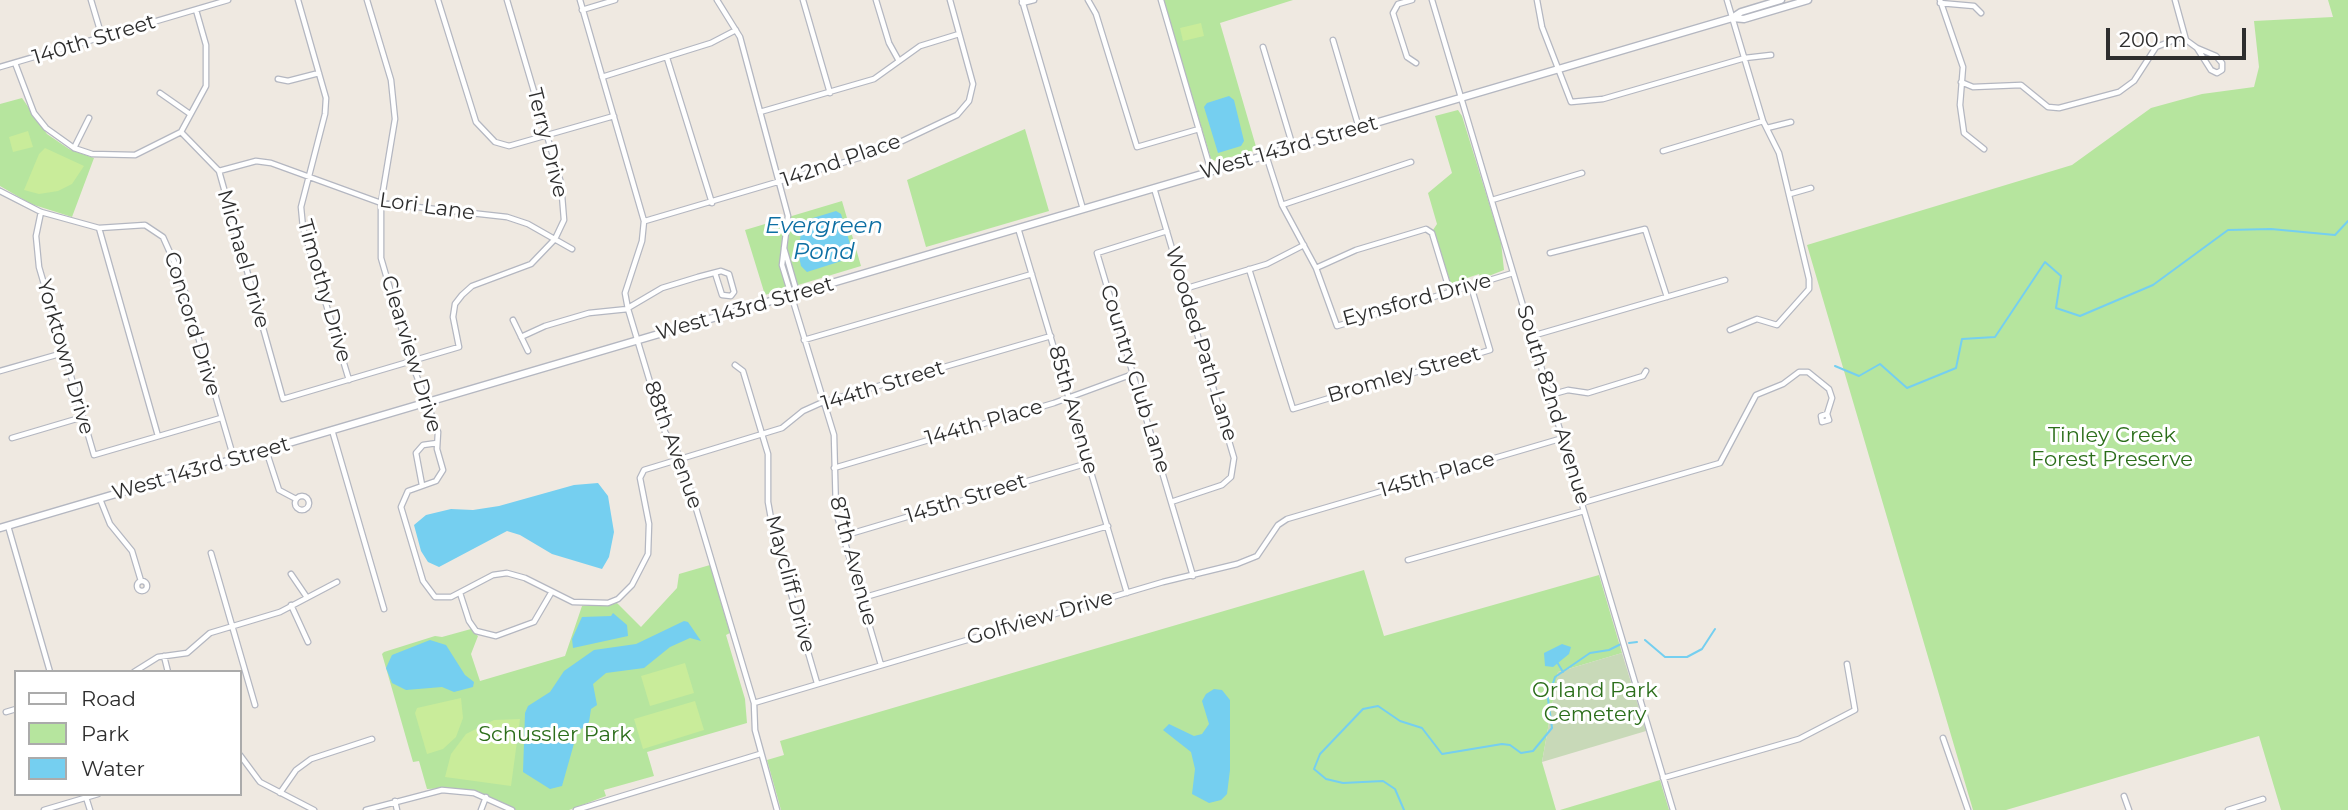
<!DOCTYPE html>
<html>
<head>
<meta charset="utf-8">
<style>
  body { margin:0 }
  #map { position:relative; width:2348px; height:810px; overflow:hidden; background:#efe9e1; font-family:Montserrat,sans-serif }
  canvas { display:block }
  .legend { position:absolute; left:14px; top:670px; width:228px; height:126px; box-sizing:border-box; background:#fff; border:2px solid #ababab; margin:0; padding:9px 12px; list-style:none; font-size:21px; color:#2e2e2e }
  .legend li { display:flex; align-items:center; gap:14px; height:35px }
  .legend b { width:35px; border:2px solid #ababab }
  .scale { position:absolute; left:2106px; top:28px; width:140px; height:32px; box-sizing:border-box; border:4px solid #2e2e2e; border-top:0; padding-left:9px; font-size:21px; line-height:24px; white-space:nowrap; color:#2e2e2e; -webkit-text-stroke:5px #fff; paint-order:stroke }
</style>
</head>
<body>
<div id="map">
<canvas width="2348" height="810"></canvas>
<ul class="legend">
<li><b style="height:9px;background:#fff"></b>Road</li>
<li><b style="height:19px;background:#b6e59e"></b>Park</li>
<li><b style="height:19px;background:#75cff0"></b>Water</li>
</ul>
<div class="scale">200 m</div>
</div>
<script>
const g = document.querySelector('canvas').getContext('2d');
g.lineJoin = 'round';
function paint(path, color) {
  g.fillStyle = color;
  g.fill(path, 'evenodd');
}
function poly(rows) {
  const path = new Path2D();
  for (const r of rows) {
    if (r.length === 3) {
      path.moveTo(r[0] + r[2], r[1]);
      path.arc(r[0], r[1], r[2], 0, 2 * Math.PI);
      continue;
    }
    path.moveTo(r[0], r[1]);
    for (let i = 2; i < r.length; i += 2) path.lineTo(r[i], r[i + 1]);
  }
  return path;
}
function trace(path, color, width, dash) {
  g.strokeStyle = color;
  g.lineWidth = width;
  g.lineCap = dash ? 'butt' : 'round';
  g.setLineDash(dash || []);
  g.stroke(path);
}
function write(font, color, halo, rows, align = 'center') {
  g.font = font + ' Montserrat,sans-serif';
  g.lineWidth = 6;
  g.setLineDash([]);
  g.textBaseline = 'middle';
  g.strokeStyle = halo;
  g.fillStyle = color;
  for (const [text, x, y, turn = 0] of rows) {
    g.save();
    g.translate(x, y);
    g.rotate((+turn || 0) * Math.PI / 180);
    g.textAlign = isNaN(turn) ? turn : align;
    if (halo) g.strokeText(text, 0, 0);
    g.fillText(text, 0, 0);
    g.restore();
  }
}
paint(poly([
  [1163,0,1293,0,1220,23,1257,150,1216,161,1211,159],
  [2328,0,2348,0,2348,810,2281,810,2259,736,2006,810,1973,810,1807,245,2072,165,2151,108,2202,94,2254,87,2259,67,2254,21,2333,17],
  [22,98,47,134,69,149,94,158,72,217,31,204,0,186,0,104],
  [1458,110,1462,116,1501,242,1504,270,1481,279,1479,274,1461,280,1462,285,1452,287,1433,230,1437,224,1428,193,1452,173,1435,116],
  [1025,129,1049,211,926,247,907,180],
  [842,201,861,266,765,295,745,230],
  [710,565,730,633,726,635,745,699,747,723,647,752,654,776,604,790,606,796,569,810,516,810,477,791,450,788,427,789,419,761,413,762,382,654,384,652,435,636,442,637,471,629,478,636,471,654,480,681,565,656,582,606,617,603,641,627,677,588,679,574],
  [1364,570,1384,636,1599,575,1622,653,1558,672,1542,762,1556,810,781,810,767,760,784,755,780,741],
  [1660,780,1669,810,1560,810]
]), '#b6e59e');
paint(poly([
  [1622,653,1646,731,1542,762,1558,672]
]), '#c8d9b8');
paint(poly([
  [1201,23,1204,36,1183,41,1180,28],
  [28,131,33,147,13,152,9,137],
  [45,148,84,166,72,184,58,191,39,194,24,190,39,154],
  [685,663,694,693,650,706,641,676],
  [461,698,463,718,456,737,443,749,427,754,415,713,417,708],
  [695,701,704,730,643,749,634,719],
  [520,719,511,786,445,777,451,754,466,734,494,720]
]), '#c9ec9a');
paint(poly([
  [1229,96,1234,100,1244,141,1241,146,1218,153,1204,107,1207,103],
  [836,211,841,214,854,257,807,272,801,266,798,252,803,221],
  [598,483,608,496,614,532,609,557,602,569,552,554,520,535,507,531,439,567,428,562,421,551,414,525,426,515,451,509,473,510,499,506,574,485],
  [613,613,627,625,628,636,573,648,572,639,582,617,611,616],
  [684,621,688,622,701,641,690,638,670,647,644,668,606,673,593,684,597,705,591,709,589,722,577,733,562,786,550,789,523,772,525,713,528,706,550,692,564,671,594,650,636,644],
  [430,640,446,645,465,675,474,682,473,687,454,692,442,687,406,690,392,683,386,668,392,655],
  [1562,644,1571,647,1569,654,1553,667,1545,666,1544,653],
  [1214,689,1222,690,1230,700,1230,770,1227,794,1221,800,1209,803,1192,794,1195,769,1191,752,1163,730,1169,724,1194,736,1202,734,1209,724,1202,701,1206,694]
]), '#75cff0');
trace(poly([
  [1835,366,1859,376,1880,364,1907,388,1956,368,1962,339,1995,337,2045,262,2061,276,2056,308,2080,316,2153,285,2228,230,2271,229,2335,235,2348,221],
  [1645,640,1665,657,1687,657,1702,649,1715,629],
  [1629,643,1637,642],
  [1557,662,1563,672],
  [1404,810,1395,789,1383,781,1343,783,1326,779,1314,769,1320,754,1363,709,1378,706,1400,721,1422,728,1442,754,1502,744,1510,745,1521,753,1533,751,1552,728,1548,699,1555,677,1590,653,1609,650,1621,644]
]), '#75cff0', 2);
const street = poly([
  [91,0,102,37],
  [298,0,326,98,325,114,301,207,303,228,349,380],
  [367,0,391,80,395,119,381,203,381,258,411,361,438,432,437,449,443,470,436,481,408,491,401,507,423,581,435,597,451,597,493,575,507,573,525,578,573,602,608,603,618,599,632,585,648,554,649,524,640,478,644,470,782,428,803,411,823,402,1051,336],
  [438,0,476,122,495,142,509,146,614,116],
  [580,0,644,221,642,241,625,293,628,309,665,432,681,458,754,703,755,730,777,810],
  [717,0,740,37,788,216,782,265,834,435,836,512,881,665],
  [803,0,830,93],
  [876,0,889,43,899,61],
  [1022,0,1083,209],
  [1088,0,1096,14,1137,147,1199,129],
  [1161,0,1211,171],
  [1412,0,1398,4,1393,13,1407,57,1416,63],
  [1432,0,1673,810],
  [1537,0,1542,27,1571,102,1603,99,1745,58,1771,55],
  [1727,0,1763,121,1779,153,1809,279,1809,289,1777,325,1757,319,1730,330],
  [1940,0,1963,67,1960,105,1964,133,1984,149],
  [2175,0,2186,40,2197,48],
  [1022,3,1034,0],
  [1940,3,1974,6,1981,13],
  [582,10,615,0],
  [1333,40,1359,128],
  [1263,47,1293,147],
  [2197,48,2216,56,2222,63,2222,70,2217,73,2211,70,2197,48],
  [667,58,712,203],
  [15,63,34,113,46,128,74,148,92,154,135,155,181,132],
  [0,67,228,0],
  [602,77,711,43,736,30],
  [278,79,288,81,319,73],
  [1961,82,1973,87,2021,85,2048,107,2059,108,2119,92,2134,81,2156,47,2177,39],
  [160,93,190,114],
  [760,112,874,79,920,46,959,34],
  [1767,128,1791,122],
  [181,132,219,171,283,399,459,347,453,317,455,304,462,295,472,286,531,264,555,239,564,220,561,183,507,0],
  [181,132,206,86,206,45,196,10],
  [74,148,89,118],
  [1663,151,1763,121],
  [1266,155,1282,205,1316,268,1337,326,1513,273],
  [219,171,256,161,271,163,381,203,507,217,528,224,572,249],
  [1154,188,1234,458,1231,477,1222,485,1171,502],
  [0,191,41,212,99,228,145,225,163,237,180,275,234,459],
  [1790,194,1811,188],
  [1492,200,1582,173],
  [1282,205,1411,162],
  [41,212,36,236,39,267,94,455,221,418],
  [645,221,879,152,957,115,969,101,973,84,950,0],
  [99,228,158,436],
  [1018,228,1127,593],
  [1167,231,1097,253,1193,576],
  [784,248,797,293],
  [1550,253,1645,229,1667,297],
  [1316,268,1356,250,1426,229,1432,233,1450,292],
  [1249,269,1293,409,1490,350,1471,286],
  [1184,289,1267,264,1304,245],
  [628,308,662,288,698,277,721,271,729,274,734,292,731,296,722,295,715,273],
  [513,320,528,351],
  [1532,336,1725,280],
  [521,337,545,326,589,313,628,309],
  [804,340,1032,274],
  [735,365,743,371,768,454,768,502,774,535,817,683],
  [0,371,63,353],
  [1550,395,1568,390,1588,393,1643,376,1646,371],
  [332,430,384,609],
  [12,438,83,417],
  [266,450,279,490,296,499],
  [834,468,1054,403,1133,374],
  [422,485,416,453,423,445,437,443],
  [302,503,7],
  [100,499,110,524,132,551,141,581],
  [1582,503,1720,463,1756,395,1783,384,1799,372,1808,372,1829,389,1832,398,1827,414,1821,416,1822,422,1829,420,1827,414],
  [8,526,50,672],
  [843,536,1088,463],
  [211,553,255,705],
  [1408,560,1584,511],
  [291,574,306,596],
  [142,586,5],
  [460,593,469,621,476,631,496,636,534,622,551,593],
  [862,598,1108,526],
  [291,605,308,642],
  [164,656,168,672],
  [134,672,158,657,187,653,210,633,280,612,337,582],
  [754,703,1163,582,1237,564,1257,556,1278,525,1287,519,1563,438],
  [6,712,16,709],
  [1943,738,1968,810],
  [240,755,260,782,314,810],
  [1663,778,1799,739,1855,710,1847,664],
  [280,793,296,770,311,759,372,739],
  [85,794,90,810],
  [2124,796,2129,810],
  [395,801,397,810],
  [44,810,98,794],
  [366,810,442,790,474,793,512,810],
  [481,810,486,797],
  [576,810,760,754],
  [2228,810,2263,799]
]);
const secondary = poly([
  [1732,18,1744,19,1808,0],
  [0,528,1732,18,1741,12,1781,0]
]);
trace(street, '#b4b7c1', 7);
trace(secondary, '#b4b7c1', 9);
trace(street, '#fff', 4.5);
trace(secondary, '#fff', 6);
write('21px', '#2e2e2e', '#fff', [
  ["140th Street",94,40,-17],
  ["Terry Drive",547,143,76],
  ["West 143rd Street",1289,148,-16],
  ["142nd Place",841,161,-19],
  ["Lori Lane",427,207,8],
  ["Michael Drive",243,259,74],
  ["Timothy Drive",324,291,74],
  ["Eynsford Drive",1417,300,-15],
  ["West 143rd Street",745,309,-16],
  ["Concord Drive",192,324,73],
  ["Wooded Path Lane",1201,344,73],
  ["Clearview Drive",411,354,73],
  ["Yorktown Drive",65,357,74],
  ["Bromley Street",1404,375,-16],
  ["Country Club Lane",1135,379,73],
  ["144th Street",883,386,-17],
  ["South 82nd Avenue",1553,405,73],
  ["85th Avenue",1073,410,74],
  ["144th Place",984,423,-16],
  ["88th Avenue",673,445,70],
  ["West 143rd Street",201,469,-16],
  ["145th Place",1437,475,-16],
  ["145th Street",966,499,-17],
  ["87th Avenue",853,561,75],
  ["Maycliff Drive",790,584,75],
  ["Golfview Drive",1040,618,-16]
]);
write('21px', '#2c6e1b', '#fff', [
  ["Tinley Creek",2112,436],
  ["Forest Preserve",2112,460],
  ["Orland Park",1595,691],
  ["Cemetery",1595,715],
  ["Schussler Park",555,735]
]);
write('italic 23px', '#0d6fa3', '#fff', [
  ["Evergreen",824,226],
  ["Pond",824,252]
]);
</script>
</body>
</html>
